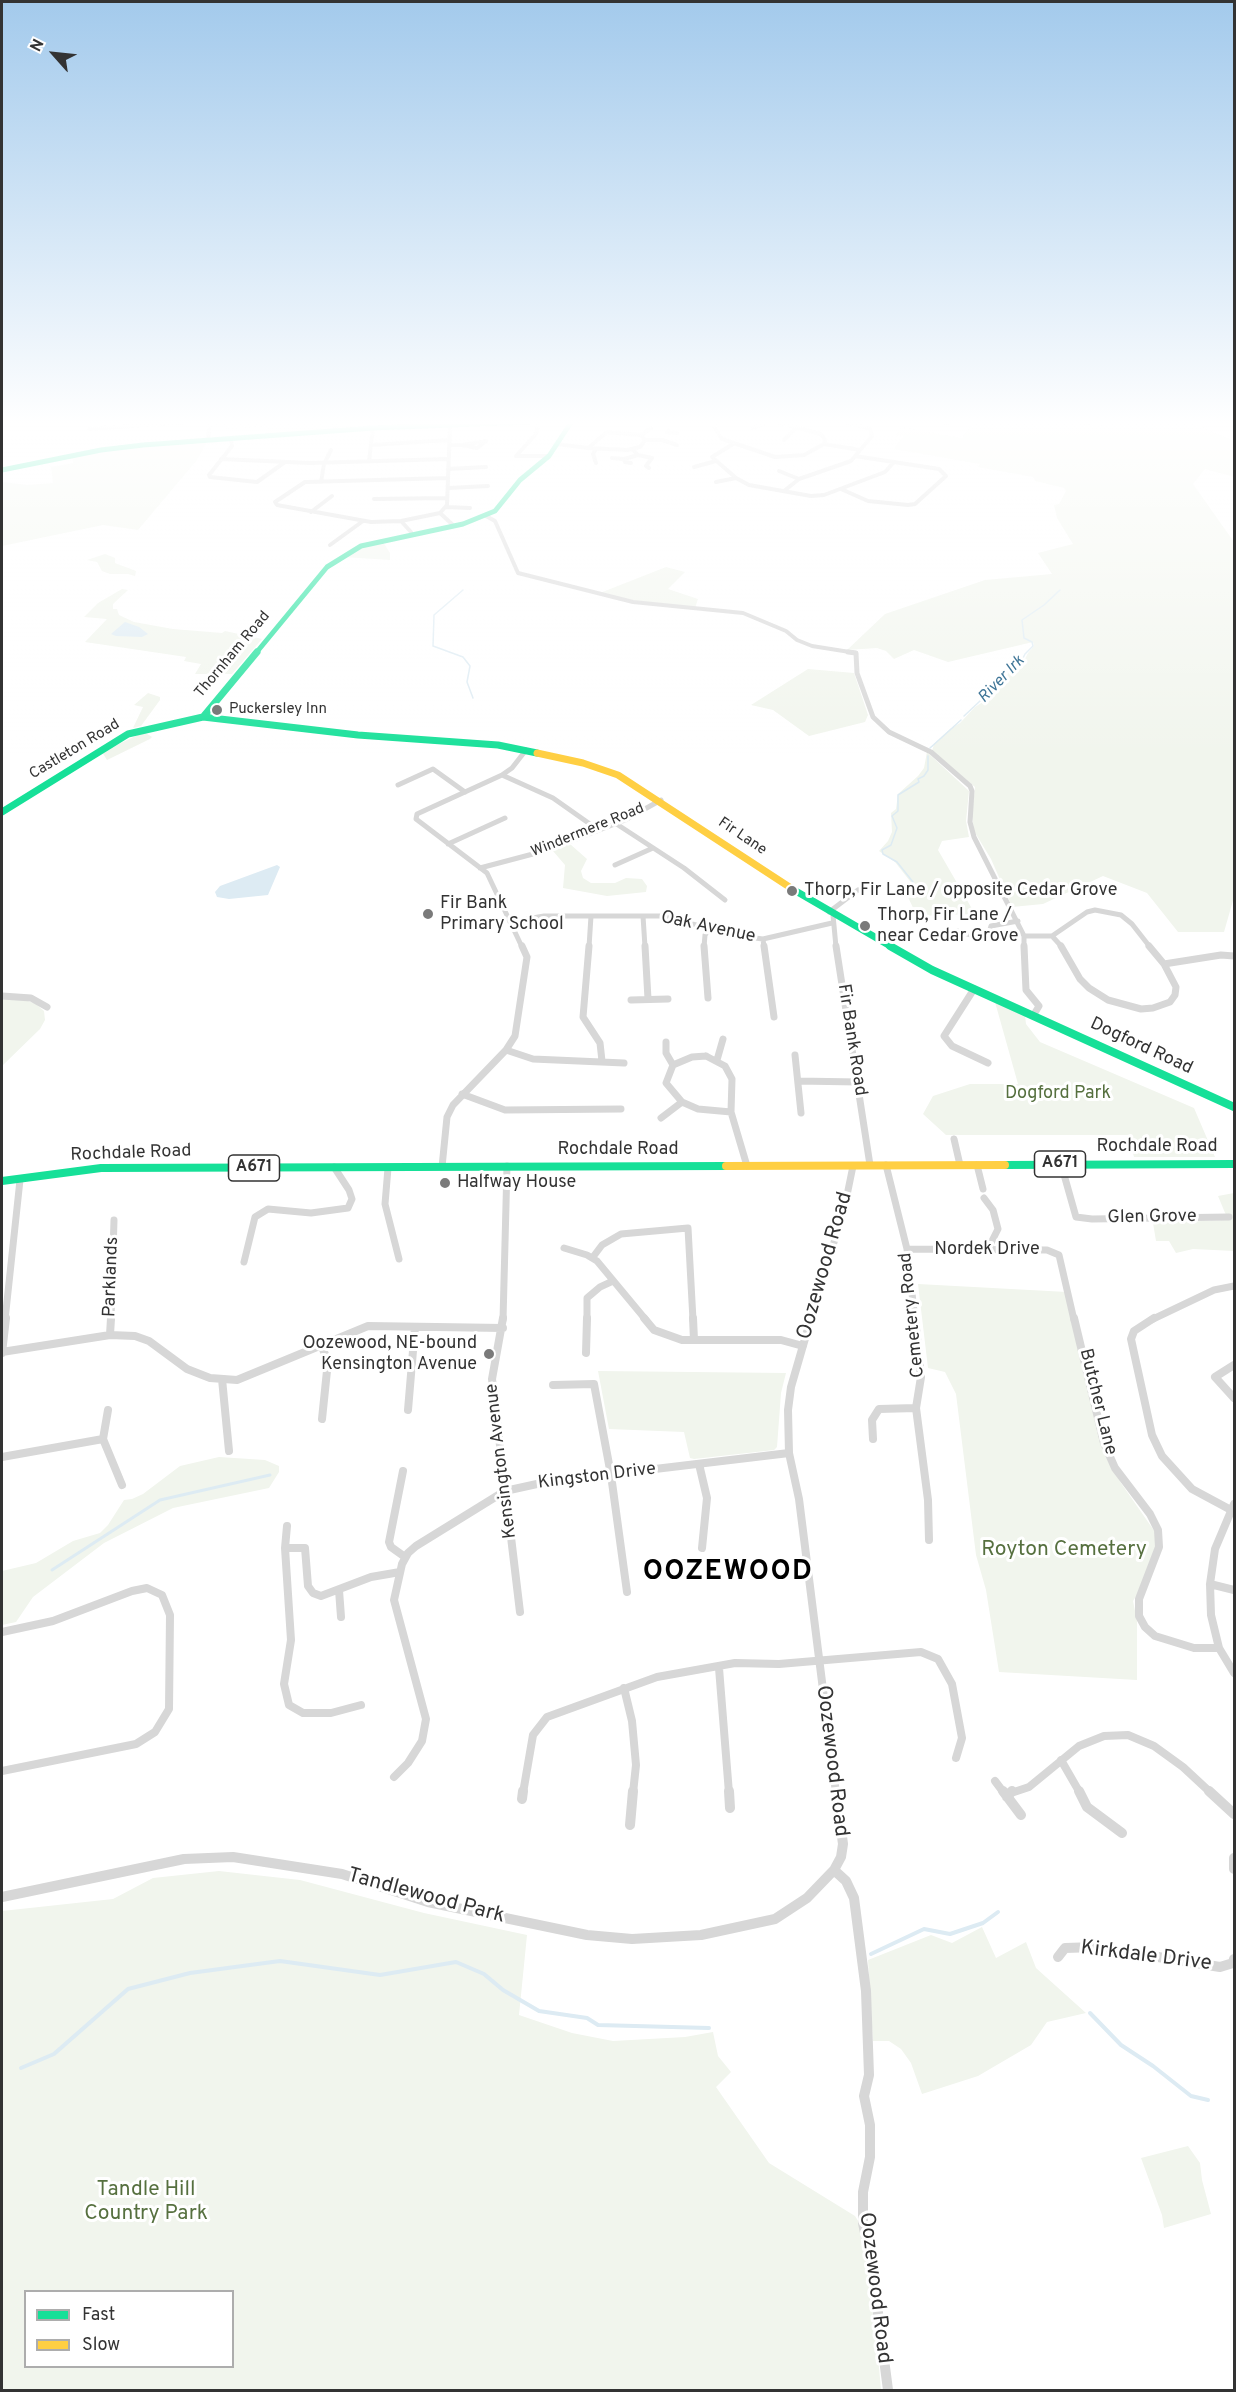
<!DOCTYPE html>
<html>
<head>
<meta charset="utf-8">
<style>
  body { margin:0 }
  #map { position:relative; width:1236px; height:2392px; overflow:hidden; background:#fff; font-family:Overpass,sans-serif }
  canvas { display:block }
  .frame { position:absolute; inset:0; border:3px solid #333; pointer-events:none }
  .legend { position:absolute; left:24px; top:2290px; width:210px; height:78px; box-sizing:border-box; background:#fff; border:2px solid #adadad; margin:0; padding:8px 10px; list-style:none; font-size:18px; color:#333 }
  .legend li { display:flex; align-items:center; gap:12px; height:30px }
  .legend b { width:30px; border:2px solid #adadad }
  .north { position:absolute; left:24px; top:24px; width:60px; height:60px; -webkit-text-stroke:4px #fff; paint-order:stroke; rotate:297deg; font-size:16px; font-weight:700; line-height:24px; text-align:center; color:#333 }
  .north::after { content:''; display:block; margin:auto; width:21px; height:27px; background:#333; clip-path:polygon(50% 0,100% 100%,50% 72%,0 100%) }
</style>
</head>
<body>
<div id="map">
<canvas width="1236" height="2392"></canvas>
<div class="frame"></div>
<ul class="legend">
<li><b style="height:8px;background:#16e098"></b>Fast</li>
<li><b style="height:8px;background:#ffcf43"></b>Slow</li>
</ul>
<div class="north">N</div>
</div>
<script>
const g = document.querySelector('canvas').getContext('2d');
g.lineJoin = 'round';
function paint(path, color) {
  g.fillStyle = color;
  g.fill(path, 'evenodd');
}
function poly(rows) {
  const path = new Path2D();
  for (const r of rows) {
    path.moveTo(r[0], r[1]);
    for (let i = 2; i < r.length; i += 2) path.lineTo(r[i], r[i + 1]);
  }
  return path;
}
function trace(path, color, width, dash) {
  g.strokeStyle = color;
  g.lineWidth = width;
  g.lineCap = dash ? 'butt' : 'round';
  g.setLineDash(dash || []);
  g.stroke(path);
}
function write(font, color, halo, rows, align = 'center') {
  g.font = font + ' Overpass,sans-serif';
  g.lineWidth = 6;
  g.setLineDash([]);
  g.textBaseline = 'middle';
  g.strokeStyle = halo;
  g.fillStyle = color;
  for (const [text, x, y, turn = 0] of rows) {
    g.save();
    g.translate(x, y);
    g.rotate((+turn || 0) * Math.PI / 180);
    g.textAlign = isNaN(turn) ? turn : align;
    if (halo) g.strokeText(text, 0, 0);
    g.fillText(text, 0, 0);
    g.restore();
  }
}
paint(poly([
  [213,421,323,421,324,430,266,434,267,426,225,429,225,426,213,426],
  [974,421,1056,421,1103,426,1111,421,1188,421,1234,441,1234,477,1205,469,1193,484,1234,542,1234,897,1224,932,1178,932,1147,893,1103,876,1043,904,1012,907,991,859,974,831,972,815,975,787,932,751,934,744,950,729,960,723,975,707,997,693,1009,672,1023,663,1028,653,1034,646,1033,642,948,662,914,650,894,659,886,651,877,648,847,650,885,614,985,580,1052,574,1038,553,1073,544,1057,518,1054,505,1059,504,1066,491,1064,488,1035,481,1033,477,978,467,980,464,894,449,903,436,896,435,902,427,962,438],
  [207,442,197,460,138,530,103,525,2,546,2,482,28,485,53,483,51,467,73,463,72,457,119,449],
  [383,542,390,553,390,560,344,557,355,550],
  [105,554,115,558,115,563,136,571,135,576,128,574,110,574,102,571,97,562,87,560],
  [666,567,685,572,668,589,698,599,695,608,645,603,600,593],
  [122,589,128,590,113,604,113,609,117,609,119,615,134,622,173,629,222,633,225,631,262,639,232,674,195,674,201,664,184,661,186,657,85,642,107,619,84,617,98,603],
  [808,669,854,673,868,715,865,722,809,736,773,710,751,705],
  [148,693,160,697,160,700,141,726,133,728,143,707,134,705],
  [144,732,152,737,150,739,107,760,102,752],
  [927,752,969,791,966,821,969,837,942,841,938,850,975,914,917,916,906,893,913,885,895,862,879,851,888,841,892,832,891,813,896,809,898,794,918,776,924,768],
  [570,844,587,859,581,871,583,878,591,883,615,883,626,878,642,879,647,886,646,892,607,896,563,888,565,865,553,851],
  [2,998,25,1000,36,1004,44,1011,45,1020,40,1029,2,1066],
  [995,1002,1025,1015,1026,1024,1040,1042,1194,1108,1215,1157,1134,1157,1128,1135,946,1135,923,1114,933,1096,970,1084,1018,1084],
  [1234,1193,1234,1251,1193,1249,1176,1253,1169,1241,1156,1241,1153,1223,1228,1220,1218,1196],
  [918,1284,1067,1292,1104,1446,1121,1483,1155,1532,1157,1547,1143,1585,1133,1601,1137,1621,1137,1680,999,1672,986,1590,976,1555,956,1394,945,1372,928,1368],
  [598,1371,786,1373,781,1393,777,1447,774,1450,694,1459,690,1458,684,1432,609,1429],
  [219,1457,265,1460,279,1466,279,1472,269,1488,173,1508,104,1543,33,1597,16,1622,2,1625,2,1571,36,1563,73,1541,100,1533,108,1525,124,1500,132,1499,143,1494,180,1466],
  [219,1871,300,1880,424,1913,527,1935,519,2015,572,2033,613,2041,685,2037,713,2032,718,2056,731,2072,716,2087,769,2163,855,2216,860,2224,874,2311,881,2390,2,2390,2,1911,113,1899,153,1878],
  [26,2292,232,2292,232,2366,26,2366],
  [982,1927,996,1958,1026,1942,1036,1968,1086,2013,1047,2022,1031,2045,978,2076,922,2094,911,2063,901,2049,889,2041,873,2041,868,1960,931,1935,952,1943],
  [1188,2146,1200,2163,1202,2180,1211,2214,1164,2228,1162,2215,1141,2158]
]), '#f1f5ed');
paint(poly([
  [125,622,139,627,148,634,142,637,116,636,111,634],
  [277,865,280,867,268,895,229,899,217,897,215,892,220,886]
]), '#ddebf3');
trace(poly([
  [463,590,434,615,433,646,463,657,470,666,467,682,473,698],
  [964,716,980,701,996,691,1006,672,1020,664,1025,654,1033,646,1032,642,1024,638,1022,620,1044,605,1060,590],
  [930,748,961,720],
  [904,894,913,889,913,882,897,862,883,854,882,850,891,845,897,828,892,816,898,811,898,795,919,782,918,779,924,776,928,770,928,756]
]), '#ddebf3', 1.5);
trace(poly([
  [52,1570,160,1500,270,1475]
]), '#ddebf3', 3);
trace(poly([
  [871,1954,924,1929,950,1934,983,1923,998,1912],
  [1090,2013,1121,2045,1153,2066,1191,2096,1208,2100],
  [21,2068,54,2054,128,1989,190,1973,280,1961,380,1975,456,1962,484,1974,503,1990,539,2011,587,2018,598,2025,709,2028]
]), '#ddebf3', 4);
trace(poly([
  [718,421,714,427,722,439,775,457,804,455,824,444,825,440,821,434,773,421],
  [937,421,948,423],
  [537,422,538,429,535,435,516,456,549,456],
  [392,427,395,421],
  [753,428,769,421],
  [89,429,203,421],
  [337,430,334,424,338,421],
  [669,430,667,432,677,433],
  [607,432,641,435,645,440,640,447,627,450,588,448,607,432],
  [641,435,651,428],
  [231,438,232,446,209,475,210,477,257,482,285,462],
  [208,440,210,421],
  [645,440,662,440,677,445],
  [784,440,796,428],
  [486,441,477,448,462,445,486,441],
  [557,444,588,448],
  [733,444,712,457,736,478,749,485,811,496,824,495,885,472,893,463],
  [824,444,860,450],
  [371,445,450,440],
  [449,445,462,445],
  [596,449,593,454,596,463],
  [633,450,638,455,652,458,646,466,649,468],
  [612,458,624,459,638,455],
  [221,459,310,463,448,459],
  [624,459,625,462,631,463],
  [369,461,373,428],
  [694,467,716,461],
  [448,469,486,467],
  [779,471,799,479],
  [321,482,324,464,331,450],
  [716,482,736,478],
  [448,488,488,486],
  [841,489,868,501,908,505,915,504,946,476,939,469,855,456],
  [784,491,799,479,851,461,872,436,870,429,841,421],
  [374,499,447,498],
  [446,507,470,508],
  [311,512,332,496],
  [440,513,401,521,371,522,277,505,275,502,305,482,448,478],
  [440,513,447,505,450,426],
  [440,513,454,526],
  [486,516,495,521,518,573,633,602,743,613,786,631,797,640,812,646,856,653],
  [401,521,411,532],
  [330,545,363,521]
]), '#d7d7d7', 4);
trace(poly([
  [848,652,856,653,857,673,873,717,889,732,931,752,970,786,972,791,970,822,974,837,1024,936,1024,947],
  [502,775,553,798,597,829],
  [398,785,433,769,465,792],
  [615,823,684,868,725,900],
  [448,844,505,818],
  [615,865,653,848],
  [480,868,548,850,625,820,661,800],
  [829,912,858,890],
  [833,915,836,947],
  [643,916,645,947],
  [510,922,544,916,661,916,739,936,763,939,832,923],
  [958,931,979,938,988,936,991,926,1018,921],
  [1024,936,1052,936],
  [1052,936,1062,947],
  [1052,936,1087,912,1095,910,1121,915,1132,924,1150,947],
  [763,939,764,947],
  [522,947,487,873,416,819,417,814,502,775,512,768,526,750],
  [589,947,591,916],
  [704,947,705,935,710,928]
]), '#d7d7d7', 5);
trace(poly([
  [589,946,583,1017,600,1043,602,1061],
  [645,946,648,999],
  [704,946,708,998],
  [764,946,774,1017],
  [836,946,870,1165],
  [1024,946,1026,990,1039,1006,1033,1016],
  [1061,946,1080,979,1089,988,1108,1000,1141,1009,1153,1008,1170,1002,1175,995,1176,987,1164,964,1149,946],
  [1164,964,1221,955,1234,956],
  [974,989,944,1036,952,1046,988,1063],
  [2,996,31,998,47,1007],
  [631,1000,668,999],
  [666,1042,666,1053,673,1065],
  [506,1050,533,1059,624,1063],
  [795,1055,801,1113],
  [706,1056,725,1066,732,1079,731,1112,698,1109,682,1102,666,1083,673,1065,692,1057,706,1056],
  [717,1060,723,1039],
  [798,1081,858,1082],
  [462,1094,505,1110,621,1109],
  [731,1112,747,1166],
  [661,1118,682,1102],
  [954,1139,960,1165],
  [1061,1164,1076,1217,1092,1219,1229,1217],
  [886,1165,907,1249,915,1320],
  [977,1165,983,1189],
  [442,1167,447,1117,453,1105,506,1050,515,1036,527,957,522,946],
  [388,1168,385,1204,399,1259],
  [984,1198,993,1210,998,1229,988,1249],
  [564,1248,587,1255,597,1261,646,1320],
  [907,1249,1047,1250,1059,1255,1074,1320],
  [593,1257,602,1245,621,1234,688,1228,693,1320],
  [244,1262,255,1217,268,1209,311,1213,348,1208,352,1199,349,1190,334,1167],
  [5,1320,20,1180],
  [111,1320,114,1220],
  [503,1320,507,1166],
  [587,1320,587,1298,600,1287,613,1281],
  [811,1320,845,1205,853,1166],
  [1151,1320,1214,1290,1234,1286]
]), '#d7d7d7', 7);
trace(poly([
  [503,1318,492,1379,520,1612],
  [644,1318,654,1330,682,1340,781,1340,803,1346],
  [693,1318,694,1340],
  [811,1318,791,1387,788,1410,789,1453,799,1499,836,1793],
  [915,1318,921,1377,916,1408,928,1500,929,1540],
  [1074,1318,1104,1443,1115,1468,1150,1514,1158,1530,1159,1547,1139,1599,1139,1616,1145,1627,1155,1636,1194,1648,1219,1648],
  [1154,1318,1134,1331,1131,1339,1152,1435,1162,1456,1192,1489,1231,1510],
  [110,1335,111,1318],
  [321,1345,328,1361,322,1419],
  [2,1352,110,1335,135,1336,149,1341,187,1369,210,1378,237,1380,368,1326,503,1328],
  [2,1353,6,1318],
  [586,1353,587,1318],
  [1234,1365,1215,1377,1234,1398],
  [222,1379,229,1451],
  [553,1385,594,1384,611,1475,627,1592],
  [108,1410,103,1439,122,1485],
  [408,1410,415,1327],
  [873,1439,872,1420,879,1409,916,1408],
  [2,1457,103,1439],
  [699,1464,707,1498,702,1548],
  [403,1471,389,1542,391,1547,405,1557],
  [1234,1504,1215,1549,1210,1584,1211,1615,1219,1648,1234,1673],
  [287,1526,285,1548,291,1640,284,1684,289,1705,303,1713,331,1713,361,1705],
  [285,1548,305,1548,308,1586,313,1593,321,1596,371,1577,400,1572],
  [1210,1584,1234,1590],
  [339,1590,341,1617],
  [2,1632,53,1621,132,1591,147,1588,162,1595,170,1615,169,1709,155,1732,136,1744,2,1771],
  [719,1668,729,1793],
  [624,1688,632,1721,636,1765,633,1793],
  [1061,1760,1080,1793],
  [394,1777,408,1763,422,1741,426,1719,394,1600,402,1564,408,1553,416,1546,505,1491,546,1482,789,1453],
  [995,1781,1004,1793],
  [523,1793,533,1735,547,1717,657,1677,735,1663,779,1664,921,1652,938,1659,952,1684,962,1738,956,1758],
  [1011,1793,1029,1787,1079,1746,1104,1736,1128,1735,1154,1746,1183,1767,1211,1793]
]), '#d7d7d7', 8);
trace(poly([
  [729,1791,730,1808],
  [836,1791,843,1844,841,1857,834,1870,846,1881,854,1898,866,1991,869,2075,864,2096,870,2125,870,2157,863,2192,863,2223,872,2267,888,2390],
  [1003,1791,1021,1815],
  [1079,1791,1087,1807,1122,1833],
  [1209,1791,1234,1814],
  [1007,1797,1012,1791],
  [522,1799,523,1791],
  [630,1825,633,1791],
  [1234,1858,1234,1869],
  [2,1897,184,1859,233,1857,342,1874,428,1902,587,1935,632,1939,701,1935,775,1919,807,1898,834,1870],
  [1058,1957,1065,1948,1096,1947,1220,1967,1233,1963,1234,1959]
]), '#d7d7d7', 10);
trace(poly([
  [2,470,101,450,143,445,373,428,554,421],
  [256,653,327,567,361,546,463,524,495,511,520,480,549,456,572,421]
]), '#16e098', 5);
trace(poly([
  [203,717,257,652],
  [2,812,128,734,203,717,358,735,498,745,537,753],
  [794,890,892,947]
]), '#16e098', 7);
trace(poly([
  [890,946,932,970,1234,1107],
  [1005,1165,1234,1164],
  [2,1181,101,1168,726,1166]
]), '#16e098', 8);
trace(poly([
  [537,753,583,763,618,775,794,890]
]), '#ffcf43', 7);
trace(poly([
  [726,1166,1005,1165]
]), '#ffcf43', 8);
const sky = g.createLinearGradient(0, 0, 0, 756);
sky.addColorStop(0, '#a3caec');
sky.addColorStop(0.56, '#fff');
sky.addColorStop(1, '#ffffff00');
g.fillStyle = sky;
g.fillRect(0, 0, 1236, 756);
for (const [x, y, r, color] of [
  [217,710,6,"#7a7a7a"],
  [792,891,6,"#7a7a7a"],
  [428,914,6,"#7a7a7a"],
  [865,926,6,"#7a7a7a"],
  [445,1183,6,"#7a7a7a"],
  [489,1354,6,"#7a7a7a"]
]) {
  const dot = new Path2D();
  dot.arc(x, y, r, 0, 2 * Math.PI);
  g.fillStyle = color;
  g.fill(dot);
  trace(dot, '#fff', 2);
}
write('15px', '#333', '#fff', [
  ["Thornham Road",233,655,-50],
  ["Castleton Road",75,750,-31],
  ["Windermere Road",588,831,-22],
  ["Fir Lane",742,837,34]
]);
write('15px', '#333', '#fff', [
  ["Puckersley Inn",229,710]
], 'left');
write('italic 16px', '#3f7597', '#fff', [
  ["River Irk",1002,680,-46]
]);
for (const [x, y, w] of [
  [1060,1164,51],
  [254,1168,51]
]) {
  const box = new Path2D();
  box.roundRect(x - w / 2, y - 13, w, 26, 4.5);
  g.fillStyle = '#fff';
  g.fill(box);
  trace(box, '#333', 1.5);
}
write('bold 16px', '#333', null, [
  ["A671",1060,1164],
  ["A671",254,1168]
]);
write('18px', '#333', '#fff', [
  ["Thorp, Fir Lane / opposite Cedar Grove",804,891],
  ["Fir Bank",440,904],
  ["Primary School",440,925],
  ["Thorp, Fir Lane /",877,916],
  ["near Cedar Grove",877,937],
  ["Halfway House",457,1183],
  ["Oozewood, NE-bound",477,1344,"right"],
  ["Kensington Avenue",477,1365,"right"]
], 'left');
write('18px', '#333', '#fff', [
  ["Oak Avenue",708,928,12],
  ["Fir Bank Road",851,1040,81],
  ["Dogford Road",1141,1047,25],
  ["Rochdale Road",1157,1147],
  ["Rochdale Road",618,1150],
  ["Rochdale Road",131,1154,-2],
  ["Glen Grove",1152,1218,-1],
  ["Nordek Drive",987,1250],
  ["Parklands",112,1277,-88],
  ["Cemetery Road",913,1315,-96],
  ["Butcher Lane",1097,1402,76],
  ["Kensington Avenue",502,1461,-97],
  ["Kingston Drive",597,1477,-7]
]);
write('18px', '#56703f', '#fff', [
  ["Dogford Park",1058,1094]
]);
write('21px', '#333', '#fff', [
  ["Oozewood Road",826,1266,-74],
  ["Oozewood Road",831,1761,83],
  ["Tandlewood Park",426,1897,15],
  ["Kirkdale Drive",1146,1957,7],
  ["Oozewood Road",874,2288,83]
]);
write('21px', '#56703f', '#fff', [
  ["Royton Cemetery",1064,1551],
  ["Tandle Hill",146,2191],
  ["Country Park",146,2215]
]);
g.letterSpacing = '1.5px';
write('bold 28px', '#000', '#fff', [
  ["OOZEWOOD",728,1573]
]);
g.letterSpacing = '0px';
</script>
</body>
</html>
